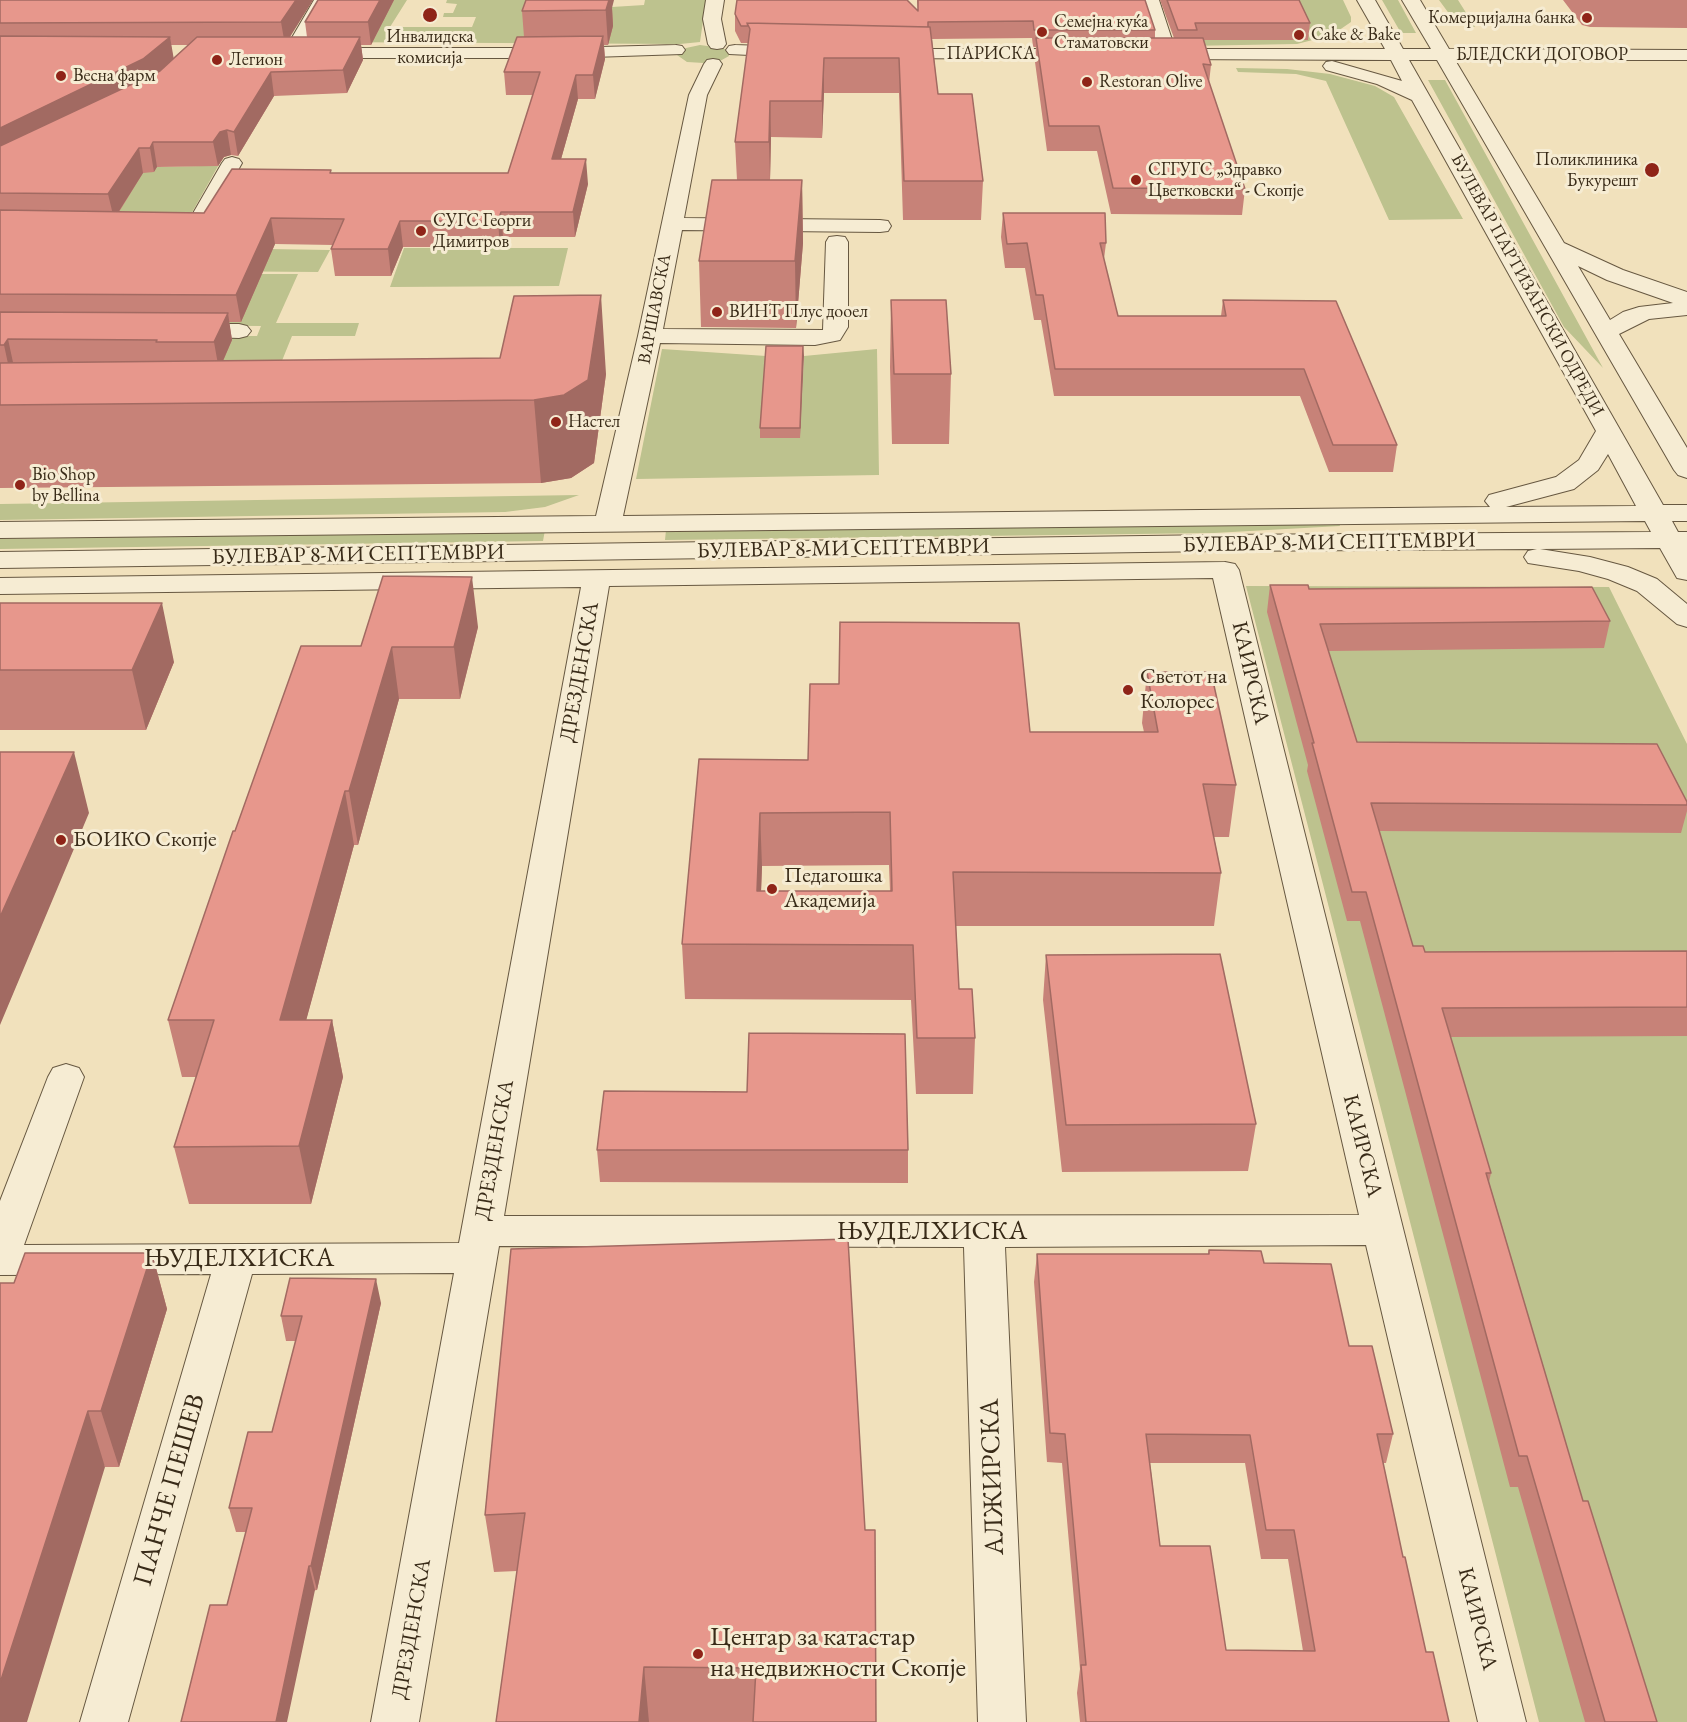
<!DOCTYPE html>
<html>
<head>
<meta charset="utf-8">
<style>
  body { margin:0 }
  canvas { display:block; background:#f1e1bc }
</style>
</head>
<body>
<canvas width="1687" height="1722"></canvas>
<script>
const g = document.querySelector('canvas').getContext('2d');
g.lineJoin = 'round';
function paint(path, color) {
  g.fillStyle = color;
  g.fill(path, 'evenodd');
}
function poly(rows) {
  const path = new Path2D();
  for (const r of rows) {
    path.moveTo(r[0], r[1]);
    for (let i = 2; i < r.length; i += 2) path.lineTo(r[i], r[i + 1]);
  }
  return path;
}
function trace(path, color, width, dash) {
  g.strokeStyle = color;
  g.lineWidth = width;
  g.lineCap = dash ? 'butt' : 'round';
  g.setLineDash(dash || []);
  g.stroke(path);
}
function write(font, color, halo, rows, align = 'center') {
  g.font = font + ' "EB Garamond",serif';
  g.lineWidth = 6;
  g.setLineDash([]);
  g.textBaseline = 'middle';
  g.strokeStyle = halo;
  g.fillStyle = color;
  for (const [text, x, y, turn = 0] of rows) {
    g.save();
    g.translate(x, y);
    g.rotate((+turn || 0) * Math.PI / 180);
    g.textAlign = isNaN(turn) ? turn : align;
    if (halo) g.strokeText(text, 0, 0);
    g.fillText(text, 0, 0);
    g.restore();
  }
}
paint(poly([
  [346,0,407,0,390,27,472,27,476,17,443,17,444,13,453,13,457,4,446,3,447,0,571,0,612,7,644,5,645,0,706,0,700,42,680,44,318,42,375,37,383,21],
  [1251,0,1269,40,1308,40,1289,0,1343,0,1351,17,1351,22,1332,35,1297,44,1186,46],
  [1382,0,1398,0,1416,33,1401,33],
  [1439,0,1458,0,1475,27,1467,27,1453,19],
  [700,45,722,48,727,50,729,56,720,61,704,63,687,62,677,55,686,48],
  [1236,68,1287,69,1330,74,1375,86,1394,97,1463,219,1389,220,1326,81,1296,74,1238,72],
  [1428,80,1445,80,1603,368,1564,327],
  [226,152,186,223,0,209,119,211,129,195,20,173,154,172,157,167,201,166],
  [0,231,186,274,298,274,276,323,359,323,355,336,292,336,275,378,69,384,0,335,257,336,261,326,0,324],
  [205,248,330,250,318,272,191,271],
  [404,248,568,248,559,286,390,287],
  [662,349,766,356,800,438,804,356,877,349,879,475,636,479],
  [579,495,545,507,505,512,0,520,0,504],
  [1339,523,1340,526,1214,533,665,540,666,530],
  [545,530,543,541,0,549,0,539],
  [1246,586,1609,587,1687,744,1687,1722,1539,1722]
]), '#bdc28e');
const minor = poly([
  [314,0,332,0,298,57,286,57,283,53,314,0],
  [706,0,724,0,721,19,726,44,723,48,717,49,711,48,708,44,703,19,706,0],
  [1141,0,1159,0,1175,49,1385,49,1357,0,1375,0,1403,49,1431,49,1402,0,1420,0,1449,49,1687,50,1687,60,1455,60,1564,243,1623,270,1687,292,1687,315,1649,319,1619,334,1687,448,1687,478,1678,475,1674,470,1437,60,1409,60,1663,505,1687,505,1687,521,1672,521,1678,532,1687,532,1687,580,1677,578,1660,548,1540,549,1590,557,1628,567,1657,579,1687,604,1687,627,1677,624,1637,591,1608,579,1579,571,1528,563,1524,557,1528,551,1537,549,1216,551,0,568,0,552,1216,535,1651,532,1645,521,0,538,0,522,596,516,638,336,689,95,704,64,707,60,713,59,719,60,722,64,707,95,684,218,880,220,888,221,891,226,888,231,880,232,682,230,663,329,823,330,826,242,829,237,837,236,845,237,848,242,848,327,840,340,815,345,660,343,623,516,1490,507,1485,501,1489,495,1556,477,1579,460,1596,431,1412,100,1377,84,1326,70,1323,66,1326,62,1332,61,1402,81,1391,60,1164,59,1158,58,1155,54,1158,50,1141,0],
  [1578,266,1607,280,1673,303,1639,307,1623,312,1610,320,1578,266],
  [1608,454,1636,506,1506,507,1574,489,1598,470,1608,454],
  [676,45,682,46,685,50,682,54,563,58,317,58,311,57,308,53,311,49,317,48,563,48,676,45],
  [735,45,791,47,797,48,800,52,797,56,791,57,729,54,726,50,729,46,735,45],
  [888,49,1079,49,1085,50,1088,54,1085,58,1079,59,882,58,879,54,882,50,888,49],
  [232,157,239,159,242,163,203,233,195,234,158,233,155,228,158,223,188,222,222,163,225,159,232,157],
  [185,324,239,324,247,326,251,331,247,336,239,338,177,336,173,331,177,326,185,324],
  [1225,562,1235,564,1239,570,1526,1722,1478,1722,1366,1245,1005,1247,1026,1722,978,1722,964,1247,499,1246,419,1722,371,1722,454,1273,252,1274,128,1722,80,1722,211,1274,0,1275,0,1201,48,1077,53,1068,66,1064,79,1068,84,1077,24,1245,459,1243,581,587,0,594,0,578,1225,562],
  [1213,578,1359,1215,504,1216,609,586,1213,578]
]);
trace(minor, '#675841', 2);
paint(minor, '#f6ecd3');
paint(poly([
  [0,0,313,0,289,37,307,37,305,22,394,0,371,45,361,45,363,60,347,93,274,96,238,156,231,155,224,157,218,166,157,167,154,172,143,173,119,212,204,213,331,173,508,173,533,95,506,95,504,72,524,37,522,11,612,8,613,26,608,45,604,45,605,59,595,99,578,99,561,159,588,184,575,237,503,237,500,247,403,247,391,276,335,276,331,249,333,245,275,244,241,322,229,322,232,340,223,361,606,374,594,463,571,478,541,483,0,488],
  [171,45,188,45,173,58],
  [917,0,1145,0,1155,30,1155,38,1174,38,1160,0,1299,0,1310,23,1308,40,1203,40,1211,65,1209,83,1245,189,1242,215,1111,214,1097,151,1047,151,1035,62,1036,47,1033,47,1032,38,932,39,938,94,983,181,981,220,903,220,899,93,824,93,822,138,771,137,770,180,802,180,803,243,796,328,701,327,699,261,737,180,735,142,748,47,748,43,741,43,735,31,735,14,918,10],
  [1563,0,1687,0,1687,28,1590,27,1582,25],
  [1003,213,1106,243,1104,259,1118,316,1221,316,1223,300,1397,445,1393,472,1329,472,1300,396,1054,396,1041,320,1034,320,1025,268,1005,268,1001,237],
  [891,300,951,374,949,444,892,444,890,367],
  [803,346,800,438,760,438,760,428],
  [1270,585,1610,621,1604,648,1328,651,1357,742,1687,802,1687,811,1681,833,1379,831,1413,946,1425,952,1687,951,1687,1036,1450,1037,1491,1173,1489,1182,1583,1501,1657,1722,1585,1722,1518,1487,1510,1487,1360,921,1347,921,1307,771,1308,765,1267,612],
  [0,603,174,662,146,730,0,730],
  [478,627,460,699,399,699,358,845,354,845,306,1020,332,1020,343,1077,311,1204,189,1204,174,1147,196,1077,182,1077,168,1020,235,831,361,646],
  [1147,672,1236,785,1229,837,1214,837,1221,873,1214,926,956,926,959,989,975,1038,973,1094,916,1094,911,1000,685,999,682,944,699,759,808,760,1030,732,1144,732,1142,723],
  [889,865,890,891,761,891,762,866],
  [1046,955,1256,1124,1248,1171,1062,1172,1043,1000],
  [597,1150,908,1150,908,1183,600,1182],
  [511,1249,876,1722,496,1722,517,1571,494,1572,485,1515],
  [1209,1250,1264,1263,1349,1346,1393,1434,1386,1463,1383,1463,1403,1557,1426,1652,1449,1722,1080,1722,1077,1693,1080,1669,1062,1463,1047,1462,1034,1282,1037,1254,1208,1254],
  [1150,1463,1245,1463,1261,1559,1288,1559,1303,1651,1226,1650,1160,1546],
  [152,1253,167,1309,119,1467,105,1467,14,1283],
  [381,1303,317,1590,227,1605,246,1532,236,1532,229,1508,272,1432,296,1341,286,1341,281,1316]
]), '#c78278');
paint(poly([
  [296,0,313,0,285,45,281,22],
  [380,0,394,0,371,45,368,22],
  [605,0,614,0,612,8,613,26,608,45],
  [603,36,605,59,595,99,593,75],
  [170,37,174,60,148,82,0,155,0,128],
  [360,37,363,60,347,93,343,70],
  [824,58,824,93,822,138,822,101],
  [271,72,274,96,238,156,234,132],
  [576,75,578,99,554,184,552,159],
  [770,101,771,137,770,180,769,142],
  [227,130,231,155,224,157,218,166,213,142,220,132],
  [153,142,157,167,154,172,150,148],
  [139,148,143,173,114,219,108,194],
  [586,159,588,184,575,237,573,212],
  [802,180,803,243,796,328,795,261],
  [501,212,503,237,500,247,498,221],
  [271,218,275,244,241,322,236,295],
  [400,221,403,247,391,276,388,249],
  [601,295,606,374,594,463,571,478,541,483,534,400],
  [228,313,232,340,219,370,214,342],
  [8,339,14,367,10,373,4,345],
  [803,346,804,356,800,438,800,428],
  [472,577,478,627,460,699,454,647],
  [162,603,174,662,146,730,132,670],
  [392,647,399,699,358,845,349,791],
  [74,752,89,813,0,1025,0,917],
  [345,791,354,845,291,1076,280,1020],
  [760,813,762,866,759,945,757,891],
  [332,1020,343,1077,311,1204,299,1146],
  [152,1253,167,1309,119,1467,101,1411],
  [376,1279,381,1303,317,1590,311,1566],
  [88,1411,105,1467,27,1722,0,1722,0,1683],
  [309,1566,315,1590,287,1722,276,1722],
  [644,1667,649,1722,639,1722]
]), '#a26a62');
const building = poly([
  [0,0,296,0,281,22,0,23,0,0],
  [318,0,380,0,368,22,305,22,318,0],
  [526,0,609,0,606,10,522,11,526,0],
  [737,0,907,0,918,11,918,0,1145,0,1155,30,1034,30,1033,21,928,22,928,27,747,23,748,26,741,26,735,14,737,0],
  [1167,0,1299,0,1310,23,1195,23,1197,30,1178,30,1167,0],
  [747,23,930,27,938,94,972,94,983,181,904,181,899,58,824,58,822,101,770,101,769,142,735,142,750,29,747,23],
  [0,36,170,37,143,59,0,128,0,36],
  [603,36,593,75,576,75,552,159,586,159,573,212,501,212,498,221,400,221,388,249,331,249,344,219,271,218,236,295,0,294,0,210,204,213,232,169,331,170,330,173,508,173,540,72,504,72,517,37,603,36],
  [197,37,360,37,343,70,271,72,234,132,227,130,220,132,213,142,153,142,150,148,139,148,108,194,0,193,0,146,160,71,197,37],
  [1036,38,1203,38,1211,65,1203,64,1245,189,1113,188,1099,126,1049,126,1036,38],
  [712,180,802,180,795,261,699,261,712,180],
  [1003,213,1105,213,1106,243,1100,243,1118,316,1226,316,1223,300,1336,301,1397,445,1333,445,1304,369,1055,369,1043,295,1036,295,1027,243,1007,244,1003,213],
  [601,295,588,380,564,395,534,400,0,405,0,363,500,358,514,296,601,295],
  [891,300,946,300,951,374,894,374,891,300],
  [0,312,228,313,214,342,156,342,157,340,8,339,4,345,0,345,0,312],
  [766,346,803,346,800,428,760,428,766,346],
  [383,576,472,577,454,647,392,647,349,791,345,791,280,1020,332,1020,299,1146,174,1147,214,1020,168,1020,233,831,235,831,301,646,361,646,383,576],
  [1270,585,1308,585,1309,589,1592,587,1610,621,1320,624,1357,742,1657,744,1687,802,1687,805,1371,803,1413,946,1423,946,1425,952,1687,951,1687,1007,1442,1008,1491,1173,1486,1173,1583,1501,1588,1501,1657,1722,1605,1722,1527,1456,1519,1456,1366,892,1352,892,1312,743,1314,743,1270,585],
  [0,603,162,603,132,670,0,670,0,603],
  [840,622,1019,623,1030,732,1158,732,1147,672,1211,672,1236,785,1203,784,1221,873,953,872,959,989,972,989,975,1038,917,1038,913,945,682,944,699,759,808,760,810,684,839,684,840,622],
  [890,812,892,891,757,891,760,813,890,812],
  [0,752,74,752,0,917,0,752],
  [1220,954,1256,1124,1066,1125,1046,955,1220,954],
  [749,1033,905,1034,908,1150,597,1150,604,1091,747,1092,749,1033],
  [848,1239,865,1530,875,1530,876,1722,753,1722,756,1668,644,1667,639,1722,496,1722,525,1513,485,1515,511,1249,848,1239],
  [1209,1250,1261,1251,1264,1263,1331,1264,1349,1346,1372,1346,1393,1434,1377,1434,1403,1557,1405,1557,1426,1652,1433,1652,1449,1722,1086,1722,1081,1665,1086,1665,1065,1434,1050,1433,1037,1254,1209,1254,1209,1250],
  [1146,1434,1250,1435,1266,1530,1294,1530,1315,1651,1226,1650,1210,1546,1160,1546,1146,1434],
  [25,1253,152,1253,101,1411,88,1411,0,1683,0,1283,14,1283,25,1253],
  [290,1278,376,1279,311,1566,309,1566,276,1722,181,1722,210,1605,227,1605,252,1508,229,1508,248,1432,272,1432,302,1316,281,1316,290,1278]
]);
paint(building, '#e7978c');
trace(building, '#a26a62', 1.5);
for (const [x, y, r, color] of [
  [430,15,8,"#8f2418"],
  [1587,18,6,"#8f2418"],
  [1042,32,6,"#8f2418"],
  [1299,35,6,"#8f2418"],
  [217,60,6,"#8f2418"],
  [61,76,6,"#8f2418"],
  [1087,82,6,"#8f2418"],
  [1652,170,8,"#8f2418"],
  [1136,180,6,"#8f2418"],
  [421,231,6,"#8f2418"],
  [717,312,6,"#8f2418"],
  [556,422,6,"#8f2418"],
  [20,485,6,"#8f2418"],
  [1128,690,6,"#8f2418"],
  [61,840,6,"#8f2418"],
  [772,889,6,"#8f2418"],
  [698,1654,6,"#8f2418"]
]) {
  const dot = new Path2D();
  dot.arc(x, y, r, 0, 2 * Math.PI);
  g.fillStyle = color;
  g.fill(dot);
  trace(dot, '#f6ecd3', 2);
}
write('18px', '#392b18', '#f6ecd3', [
  ["Комерцијална банка",1575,18,"right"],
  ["Семејна куќа",1054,22],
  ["Стаматовски",1054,43],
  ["Cake & Bake",1311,35],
  ["Инвалидска",430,37,"center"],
  ["комисија",430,58,"center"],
  ["Легион",229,60],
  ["Весна фарм",73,76],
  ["Restoran Olive",1099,82],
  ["Поликлиника",1638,160,"right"],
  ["Букурешт",1638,181,"right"],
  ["СГГУГС „Здравко",1148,170],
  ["Цветковски“ - Скопје",1148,191],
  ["СУГС Георги",433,221],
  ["Димитров",433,242],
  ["ВИНТ Плус дооел",729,312],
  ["Настел",568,422],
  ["Bio Shop",32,475],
  ["by Bellina",32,496]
], 'left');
write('18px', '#392b18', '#f6ecd3', [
  ["ПАРИСКА",991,54],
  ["БЛЕДСКИ ДОГОВОР",1542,55],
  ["БУЛЕВАР ПАРТИЗАНСКИ ОДРЕДИ",1527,285,61],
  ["ВАРШАВСКА",655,309,-79]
]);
write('22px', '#392b18', '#f6ecd3', [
  ["БУЛЕВАР 8-МИ СЕПТЕМВРИ",1329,543,-1],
  ["БУЛЕВАР 8-МИ СЕПТЕМВРИ",843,549,-1],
  ["БУЛЕВАР 8-МИ СЕПТЕМВРИ",358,555,-1],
  ["ДРЕЗДЕНСКА",580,672,-80],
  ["КАИРСКА",1250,673,77],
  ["КАИРСКА",1362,1146,76],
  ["ДРЕЗДЕНСКА",495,1150,-80],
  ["КАИРСКА",1477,1619,76],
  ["ДРЕЗДЕНСКА",412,1629,-80]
]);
write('22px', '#392b18', '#f6ecd3', [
  ["Светот на",1140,677],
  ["Колорес",1140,702],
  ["БОИКО Скопје",73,840],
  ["Педагошка",784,876],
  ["Академија",784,901]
], 'left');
write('27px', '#392b18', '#f6ecd3', [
  ["ЊУДЕЛХИСКА",932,1232],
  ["ЊУДЕЛХИСКА",239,1259],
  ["АЛЖИРСКА",993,1477,-92],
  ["ПАНЧЕ ПЕШЕВ",170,1490,-74]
]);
write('27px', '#392b18', '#f6ecd3', [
  ["Центар за катастар",710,1638],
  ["на недвижности Скопје",710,1669]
], 'left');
</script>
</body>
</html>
